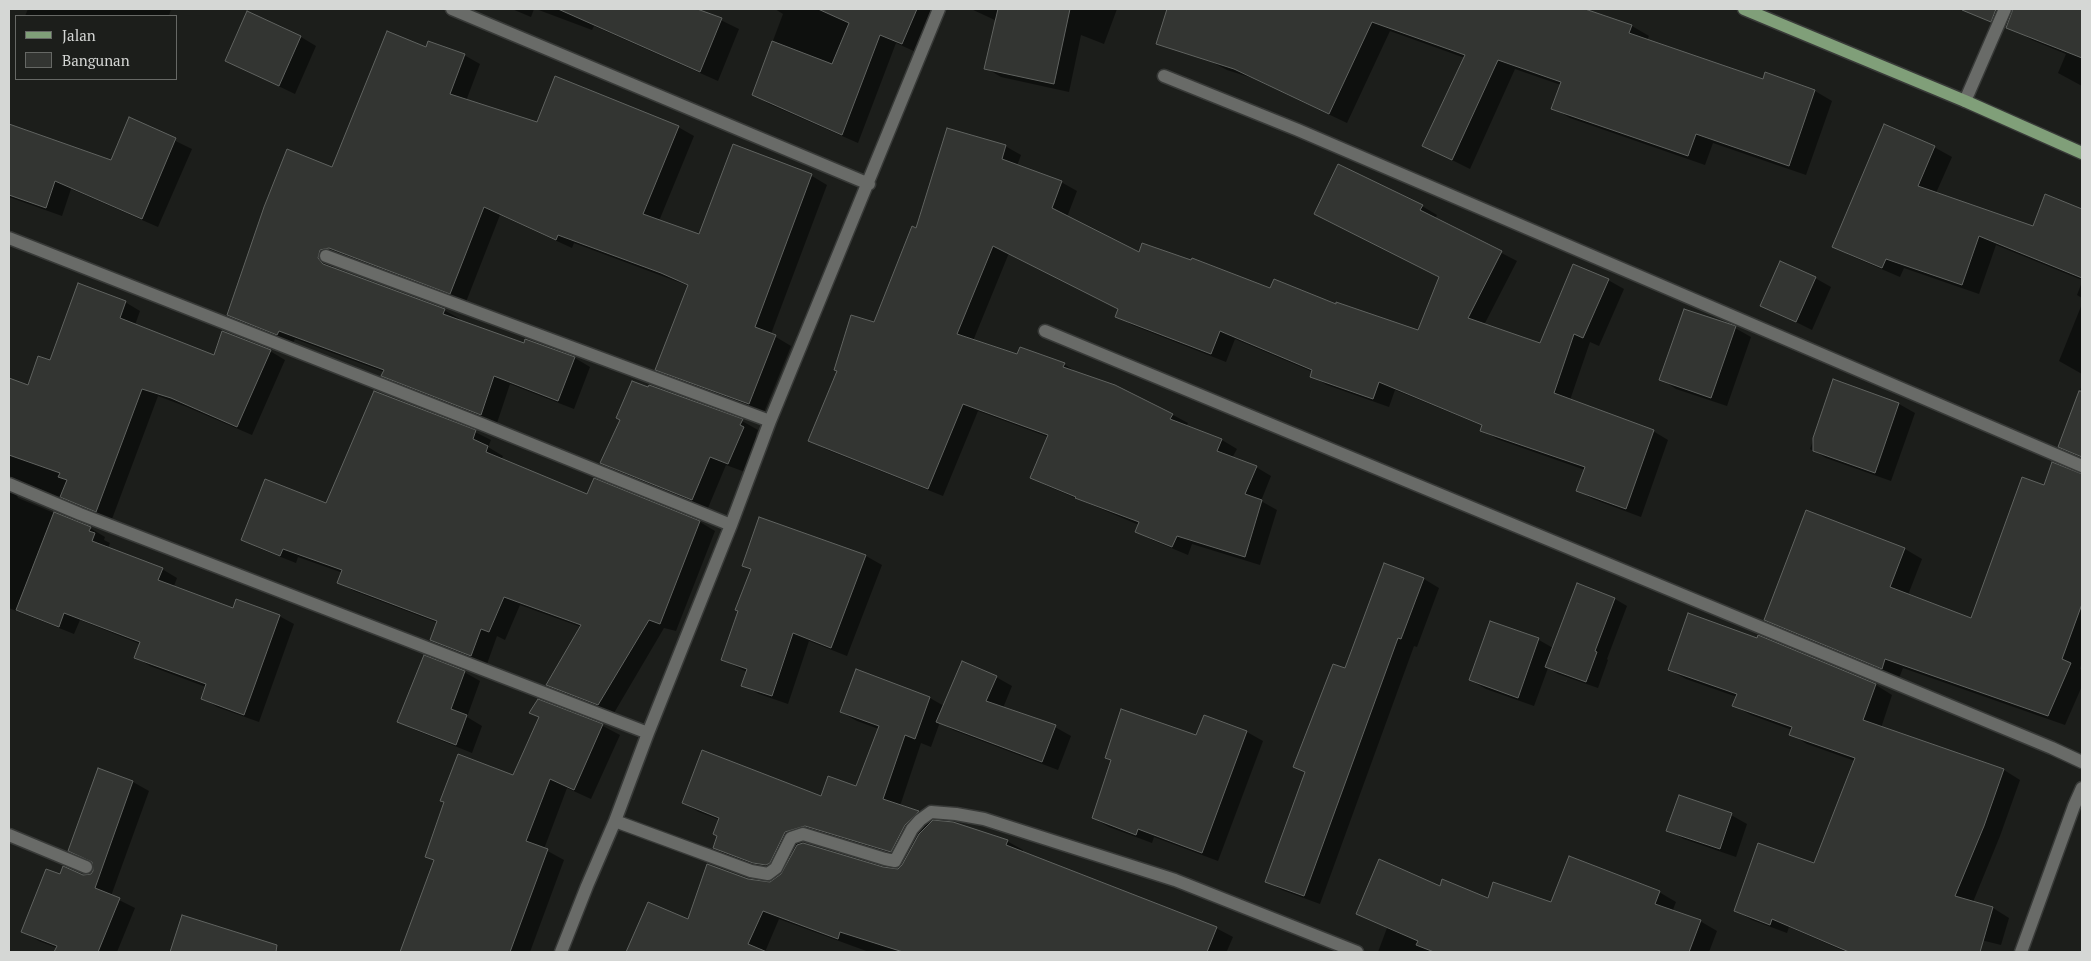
<!DOCTYPE html>
<html>
<head>
<meta charset="utf-8">
<style>
  body { margin:0 }
  #map { position:relative; width:2091px; height:961px; overflow:hidden; background:#1c1e1b; font-family:"PT Serif",serif }
  canvas { display:block }
  .frame { position:absolute; inset:0; border:10px solid #d5d7d5; pointer-events:none }
  .legend { position:absolute; left:15px; top:15px; width:162px; height:65px; box-sizing:border-box; background:#1c1e1b; border:1px solid #666865; margin:0; padding:6px 9px; list-style:none; font-size:15px; color:#d5d7d5 }
  .legend li { display:flex; align-items:center; gap:10px; height:25px }
  .legend b { width:25px; border:1px solid #666865 }
</style>
</head>
<body>
<div id="map">
<canvas width="2091" height="961"></canvas>
<div class="frame"></div>
<ul class="legend">
<li><b style="height:6px;background:#809f79"></b>Jalan</li>
<li><b style="height:14px;background:#333532"></b>Bangunan</li>
</ul>
</div>
<script>
const g = document.querySelector('canvas').getContext('2d');
g.lineJoin = 'round';
function paint(path, color) {
  g.fillStyle = color;
  g.fill(path, 'evenodd');
}
function poly(rows) {
  const path = new Path2D();
  for (const r of rows) {
    path.moveTo(r[0], r[1]);
    for (let i = 2; i < r.length; i += 2) path.lineTo(r[i], r[i + 1]);
  }
  return path;
}
function trace(path, color, width, dash) {
  g.strokeStyle = color;
  g.lineWidth = width;
  g.lineCap = dash ? 'butt' : 'round';
  g.setLineDash(dash || []);
  g.stroke(path);
}
paint(poly([
  [28,9,171,9,169,16,25,16],
  [512,9,534,9,531,17],
  [536,9,698,9,739,29,718,81,594,26,592,30],
  [775,9,936,9,918,53,896,43,858,143,769,104,753,94,783,14],
  [971,9,1117,9,1104,44,1081,35,1069,92,1001,77,986,68,997,21],
  [1231,9,1582,9,1632,26,1649,36,1647,40,1764,81,1815,91,1832,101,1806,175,1713,143,1705,165,1570,118,1553,108,1561,85,1515,69,1470,169,1424,146,1465,58,1390,31,1347,123,1252,78,1227,70,1210,61],
  [1967,9,2082,9,2082,86,2058,73,2066,54,2032,40,2010,27],
  [301,37,316,46,295,94,226,61],
  [427,48,464,55,480,64,466,101,537,124,678,127,694,136,659,221,700,236,734,146,812,176,827,185,771,334,791,346,764,412,672,378,656,369,689,286,574,243,572,248,500,215,466,302,336,259,333,268,444,310,460,319,459,321,525,345,526,340,575,358,590,367,574,409,510,384,497,423,398,384,382,375,384,372,295,339,293,343,244,324,229,315,333,168],
  [130,119,192,149,158,227,71,189,62,216,9,197,9,125,112,161],
  [1005,146,1021,155,1017,166,1061,182,1077,191,1067,217,1139,254,1271,290,1337,305,1418,332,1441,277,1331,222,1422,206,1437,215,1435,219,1517,261,1484,325,1540,345,1608,280,1624,289,1599,346,1590,342,1570,400,1653,431,1668,440,1641,517,1593,499,1577,490,1585,470,1497,439,1482,430,1483,426,1395,390,1389,407,1327,385,1311,376,1313,372,1235,339,1226,362,1132,325,1117,316,1119,309,1009,253,973,341,1018,356,1064,364,1079,374,1115,386,1173,415,1188,423,1186,427,1222,440,1237,449,1232,458,1256,467,1271,476,1261,501,1277,510,1260,565,1192,544,1188,555,1152,540,1136,531,1139,525,1047,486,1032,478,1048,437,978,411,943,496,825,449,810,440,875,324,917,229],
  [1934,147,1952,157,1936,193,2034,228,2046,196,2082,211,2082,280,1996,245,1979,294,1904,268,1900,277,1851,256,1834,246],
  [1815,278,1831,287,1812,330,1762,305],
  [2082,282,2082,298,2077,295],
  [125,302,140,311,135,325,215,356,270,351,285,360,252,435,187,407,158,396,112,519,28,484,20,485,16,494,18,498,90,528,105,537,104,540,110,543,108,548,162,569,177,578,174,586,234,609,279,616,294,624,259,722,217,707,202,698,206,687,150,666,135,657,140,644,80,620,74,634,9,608,9,379,29,387,51,361],
  [2082,304,2082,374,2059,361],
  [1735,328,1751,337,1727,406,1676,389,1661,379],
  [1834,381,1899,404,1915,413,1891,481,1826,458,1810,449],
  [2082,385,2082,459,2059,446],
  [621,420,742,421,758,430,756,435,759,437,745,472,726,465,708,508,618,472,602,463],
  [475,432,491,440,488,447,503,456,501,460,588,495,594,480,700,522,715,531,676,631,664,628,614,713,563,693,548,684,581,627,520,605,505,640,497,636,487,664,447,648,431,640,438,623,354,591,339,582,343,573,298,557,296,563,258,548,242,539,326,505],
  [2053,464,2082,475,2082,661,2080,669,2082,670,2082,686,2065,725,1903,668,1899,678,1783,629,1766,619,1905,549,1922,559,1908,595,1971,619,2045,486],
  [760,519,866,556,882,565,847,656,809,641,788,704,759,694,743,685,747,672,723,660,752,570,744,565],
  [1385,565,1424,579,1439,588,1417,647,1414,646,1320,904,1282,890,1266,881,1305,773,1295,767,1346,670],
  [1578,585,1615,599,1627,606,1607,659,1608,660,1598,688,1558,674,1548,668,1534,706,1486,689,1470,680,1491,623,1539,640,1553,648],
  [1669,670,1876,685,1892,695,1881,728,2004,770,2020,780,2000,836,1973,902,1993,908,2009,918,2001,945,1981,940,1978,952,1967,952,1945,946,1942,952,1846,952,1789,927,1787,933,1752,920,1736,911,1815,865,1855,761,1807,744,1791,734,1792,730,1751,715,1734,706,1737,697,1686,679],
  [464,672,480,681,467,717,482,726,472,753,415,730,399,721],
  [996,677,1012,686,1003,708,1055,727,1071,736,1058,770,953,730,940,722,931,747,921,743,900,806,918,812,933,821,1007,841,1023,850,1023,853,1216,928,1233,937,1227,951,1229,952,869,952,779,919,765,952,634,952,629,949,689,920,748,880,770,883,784,874,770,872,730,857,714,848,718,836,720,820,699,812,683,803,822,797,857,787,879,729,857,721,841,712,930,698,944,706],
  [818,835,906,860,898,870,882,868,799,845,801,841],
  [538,701,603,726,620,735,591,799,567,788,544,849,564,860,530,952,410,952,403,948,435,861,427,857,514,777,540,718],
  [1205,716,1247,732,1263,741,1218,861,1154,837,1152,843,1109,827,1093,818,1197,737],
  [98,770,133,782,149,791,111,896,135,908,117,952,56,952,57,948,39,941,23,932,61,876,91,875,95,871,94,863,70,850],
  [1731,815,1747,824,1736,857,1684,839,1668,830],
  [1440,887,1489,899,1552,903,1659,892,1676,902,1672,912,1700,921,1717,931,1709,952,1378,952,1387,928,1358,913],
  [183,917,274,950,274,952,172,952]
]), '#0007');
const building = poly([
  [558,9,697,9,722,18,700,72,558,9],
  [818,9,917,9,902,44,880,35,842,135,752,95,772,41,832,64,849,23,818,9],
  [998,9,1070,9,1054,84,984,69,998,9],
  [1167,9,1585,9,1632,25,1629,33,1763,79,1765,72,1815,90,1789,166,1696,134,1688,156,1551,109,1561,82,1498,60,1452,160,1422,146,1465,55,1372,22,1329,114,1234,69,1156,44,1167,9],
  [1962,9,1996,9,1991,22,1962,10,1962,9],
  [2013,9,2082,9,2082,58,2006,28,2013,9],
  [247,11,301,36,279,86,225,61,247,11],
  [387,31,426,47,428,41,465,54,450,94,537,122,555,76,679,126,643,214,699,234,733,144,812,174,755,327,776,335,749,404,655,370,688,285,661,273,558,235,556,240,484,207,450,294,329,248,320,250,318,258,323,264,445,309,443,314,524,343,525,339,575,357,558,401,494,376,481,415,381,376,384,370,279,331,277,335,227,315,264,207,287,149,332,167,387,31],
  [129,117,176,138,142,219,55,181,46,208,9,195,9,124,111,160,129,117],
  [1884,124,1935,146,1918,186,2033,226,2045,194,2082,209,2082,278,1979,236,1962,285,1886,259,1882,268,1832,247,1884,124],
  [947,128,1006,145,1002,159,1062,181,1052,208,1139,252,1142,243,1191,260,1192,258,1270,288,1274,279,1336,304,1336,302,1418,330,1439,277,1314,214,1338,164,1423,205,1420,210,1502,251,1468,318,1540,343,1573,264,1609,279,1583,338,1574,334,1554,393,1654,430,1626,509,1576,491,1585,467,1480,431,1482,425,1379,382,1373,399,1310,377,1312,370,1220,331,1211,354,1115,317,1118,309,993,246,957,334,1017,354,1020,347,1065,363,1063,367,1115,385,1173,414,1170,419,1222,439,1217,451,1257,466,1245,494,1262,500,1245,557,1177,536,1172,547,1135,532,1139,522,1075,498,1076,497,1030,478,1048,435,963,404,928,489,808,441,837,371,834,370,851,315,874,322,912,226,916,228,947,128],
  [1780,261,1816,277,1796,322,1760,306,1780,261],
  [78,283,126,301,120,318,214,355,222,331,271,350,237,427,171,398,142,389,96,512,60,497,67,480,58,477,60,473,9,455,9,378,28,385,38,356,50,360,78,283],
  [1684,309,1736,326,1711,398,1659,380,1684,309],
  [1833,379,1899,403,1875,473,1813,451,1813,438,1833,379],
  [632,381,648,387,649,385,743,419,740,425,744,427,728,464,710,457,692,500,600,463,620,420,616,418,632,381],
  [374,391,476,430,473,439,488,446,486,452,587,494,594,478,700,521,660,624,649,620,598,705,546,685,581,625,504,597,489,632,481,629,471,656,430,640,437,621,337,583,342,570,283,549,280,556,241,540,265,479,326,503,374,391],
  [2079,391,2082,391,2082,457,2058,447,2079,391],
  [2052,462,2082,474,2082,604,2062,659,2071,663,2048,716,1885,659,1882,669,1764,620,1806,510,1905,548,1890,587,1971,618,2022,477,2044,485,2052,462],
  [54,512,91,527,89,531,95,533,92,541,163,568,158,580,233,608,236,599,280,615,244,715,201,699,206,684,134,658,140,642,64,613,59,627,16,610,54,512],
  [759,517,866,555,831,648,793,633,772,696,741,686,747,669,721,660,738,611,735,610,751,569,742,566,759,517],
  [1384,563,1424,578,1401,639,1398,638,1304,896,1265,882,1305,772,1293,767,1333,664,1345,668,1384,563],
  [1577,583,1615,598,1595,651,1597,652,1586,682,1545,667,1577,583],
  [1688,613,1757,638,1758,635,1876,684,1863,720,2004,769,1984,826,1955,896,1993,907,1980,952,1849,952,1772,919,1770,925,1734,911,1758,843,1814,863,1855,758,1789,735,1792,727,1732,706,1737,694,1668,670,1688,613],
  [1490,621,1539,638,1518,698,1469,680,1490,621],
  [424,655,465,671,451,709,467,715,456,745,397,722,424,655],
  [962,661,997,676,986,701,1056,725,1042,762,936,722,962,661],
  [856,669,930,697,915,739,905,735,883,799,919,811,905,825,891,852,805,826,785,832,770,863,766,865,753,863,713,848,717,836,713,834,719,818,682,803,702,750,821,796,828,776,856,786,879,726,840,712,856,669],
  [538,699,603,724,574,790,550,779,526,841,548,849,510,952,400,952,434,860,425,857,444,802,440,801,458,754,513,775,539,717,529,713,538,699],
  [1121,709,1196,735,1204,715,1247,731,1202,853,1138,829,1136,835,1092,818,1111,760,1105,758,1121,709],
  [98,768,133,781,95,888,120,898,98,952,54,952,57,946,21,932,46,869,60,874,63,866,83,875,91,874,93,871,92,862,68,851,98,768],
  [1679,795,1732,813,1720,849,1666,831,1679,795],
  [933,820,953,822,1008,840,1006,845,1217,927,1207,952,903,952,840,932,838,939,763,911,748,944,767,952,626,952,648,902,688,919,707,864,748,879,770,882,781,874,797,845,803,843,883,867,898,869,902,865,919,834,933,820],
  [1569,856,1660,891,1655,904,1701,920,1689,952,1434,952,1416,945,1418,941,1356,914,1379,859,1440,886,1442,879,1488,898,1493,882,1551,902,1569,856],
  [182,915,277,945,276,952,170,952,182,915]
]);
paint(building, '#333532');
trace(building, '#606360', 1);
const minor = poly([
  [452,9,869,184],
  [1164,76,1298,130,2082,466],
  [1965,101,2005,9],
  [9,238,484,425,731,525],
  [326,256,770,421],
  [1045,331,2052,748,2082,762],
  [9,484,80,514,648,733],
  [615,821,751,871,768,874,776,868,791,838,803,834,885,859,895,861,912,829,920,820,931,812,956,814,984,819,1175,880,1357,952],
  [9,835,86,867],
  [561,952,587,886,615,821,648,733,731,525,770,421,939,9],
  [2021,952,2074,806,2082,788]
]);
const major = poly([
  [1744,9,1965,101,2082,153]
]);
trace(minor, '#383a38', 15);
trace(major, '#383a38', 15);
trace(minor, '#696b68', 12);
trace(major, '#809f79', 12);
</script>
</body>
</html>
